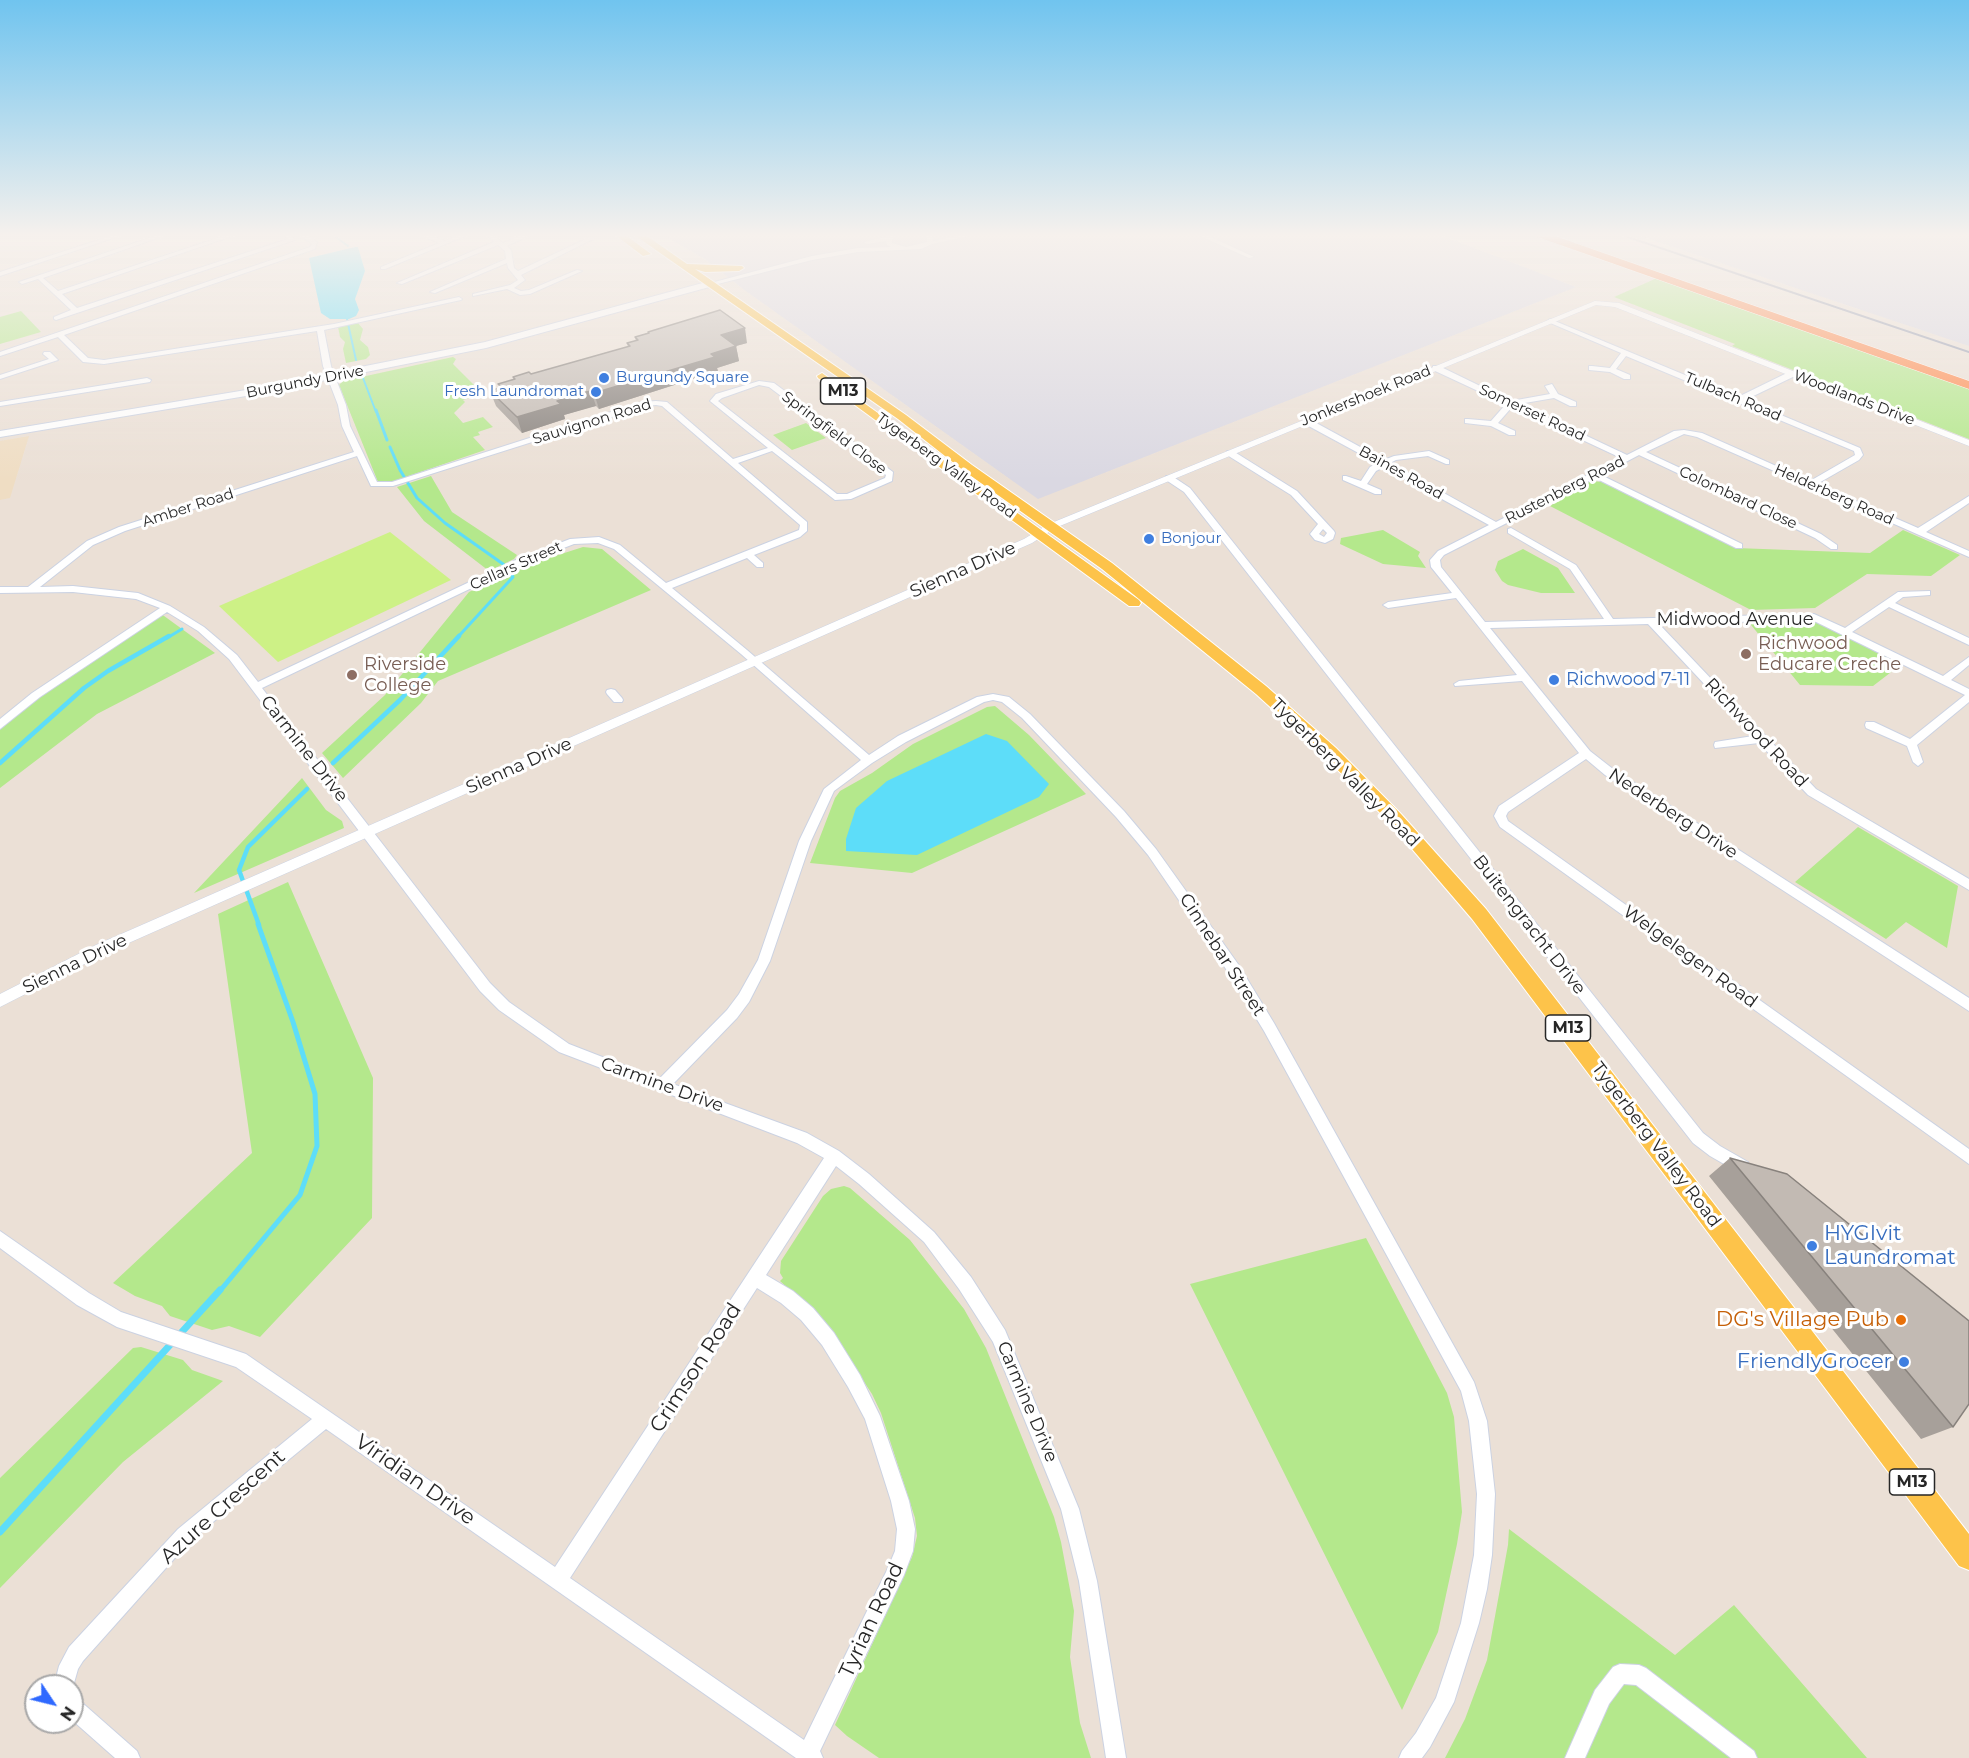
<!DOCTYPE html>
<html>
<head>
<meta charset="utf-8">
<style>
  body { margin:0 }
  #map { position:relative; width:1969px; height:1758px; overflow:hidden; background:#ebe0d6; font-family:Montserrat,sans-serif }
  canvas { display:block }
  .north { position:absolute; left:24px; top:1674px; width:60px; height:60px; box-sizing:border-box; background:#fff; border:2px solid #a9a9a9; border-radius:50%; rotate:125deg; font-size:16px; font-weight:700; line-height:24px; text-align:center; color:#272727 }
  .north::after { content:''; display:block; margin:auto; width:21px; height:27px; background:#2f69ff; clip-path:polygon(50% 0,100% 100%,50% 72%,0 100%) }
</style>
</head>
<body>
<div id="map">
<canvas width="1969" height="1758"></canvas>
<div class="north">N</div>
</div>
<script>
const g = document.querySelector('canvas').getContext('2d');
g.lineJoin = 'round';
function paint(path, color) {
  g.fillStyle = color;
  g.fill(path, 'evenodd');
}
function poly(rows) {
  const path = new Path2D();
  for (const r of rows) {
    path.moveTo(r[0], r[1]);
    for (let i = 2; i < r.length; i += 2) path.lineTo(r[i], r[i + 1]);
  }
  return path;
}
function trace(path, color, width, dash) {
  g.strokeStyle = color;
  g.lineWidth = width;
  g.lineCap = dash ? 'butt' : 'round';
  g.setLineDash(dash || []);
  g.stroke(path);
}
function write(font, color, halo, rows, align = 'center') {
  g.font = font + ' Montserrat,sans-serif';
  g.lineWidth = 6;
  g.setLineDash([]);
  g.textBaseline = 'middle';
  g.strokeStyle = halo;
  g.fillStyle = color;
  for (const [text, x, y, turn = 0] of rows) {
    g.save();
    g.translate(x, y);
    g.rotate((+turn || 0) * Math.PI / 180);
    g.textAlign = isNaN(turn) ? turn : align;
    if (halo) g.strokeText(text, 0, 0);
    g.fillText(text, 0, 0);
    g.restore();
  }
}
paint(poly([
  [662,234,1438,234,1576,287,1038,499,743,289,706,260],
  [1634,234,1969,234,1969,346]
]), '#dad8e2');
paint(poly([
  [29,436,10,498,0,500,0,441]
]), '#efddc3');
paint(poly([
  [1657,278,1969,389,1969,439,1732,346,1735,344,1614,297],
  [21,311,41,332,0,344,0,317],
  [358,323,363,329,360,340,368,347,370,355,366,359,346,363,343,349,345,342,340,337,338,327],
  [453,357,456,359,453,364,483,394,463,400,465,402,454,413,463,423,483,417,493,427,478,432,480,435,473,437,485,450,391,482,378,482,339,385,343,381],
  [806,423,826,438,792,450,773,435],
  [431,476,452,512,517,555,514,559,489,571,424,521,397,487],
  [1591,481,1603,482,1736,548,1870,553,1903,530,1960,555,1931,576,1867,574,1815,608,1751,610,1550,506,1555,503,1554,501],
  [1383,530,1420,552,1418,556,1426,568,1383,564,1340,544,1341,538],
  [583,547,602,549,651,590,438,681,421,703,343,778,322,753,385,695,469,592,524,566],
  [1523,549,1558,568,1575,593,1541,593,1508,585,1502,581,1495,570,1498,561],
  [160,613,215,653,97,714,0,788,0,726,19,708],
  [1747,620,1816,620,1903,663,1873,686,1800,685],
  [995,706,1029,735,1086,794,912,873,810,863,835,798,840,791,872,773,913,744,987,707],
  [302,778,326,810,342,821,344,828,194,893],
  [1858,827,1958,886,1947,948,1906,922,1886,939,1795,882],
  [288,882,373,1078,372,1218,260,1337,229,1326,212,1330,170,1316,162,1306,135,1296,113,1283,252,1153,218,914],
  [844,1186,850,1188,910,1240,964,1309,986,1348,1054,1517,1061,1542,1074,1611,1070,1657,1080,1723,1091,1758,879,1758,847,1736,835,1725,912,1557,917,1536,915,1518,881,1413,872,1394,823,1320,780,1281,783,1278,780,1273,781,1261,823,1196,831,1189],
  [1366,1238,1447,1393,1454,1417,1462,1512,1457,1544,1438,1632,1402,1710,1190,1284],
  [141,1347,183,1360,192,1370,223,1381,123,1462,0,1588,0,1478,133,1348],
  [1509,1529,1675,1655,1734,1605,1867,1758,1445,1758,1465,1719,1487,1660,1508,1545]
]), '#b4e88c');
paint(poly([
  [390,532,451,580,278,662,219,606]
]), '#cdf186');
paint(poly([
  [355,247,358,247,365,271,355,299,359,310,356,316,349,319,330,319,321,313,309,258],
  [986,734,1007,741,1049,784,1039,797,917,855,846,851,846,839,856,808,887,781]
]), '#5dddf9');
trace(poly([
  [332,234,348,246],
  [347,319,356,360],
  [363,378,376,412]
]), '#5dddf9', 2);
trace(poly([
  [376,410,387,440],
  [390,447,400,470,417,498,445,523,503,564,513,577,457,638],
  [167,638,182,629]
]), '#5dddf9', 3);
trace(poly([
  [0,763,84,688,108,671,169,636],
  [333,763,400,700,459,636],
  [259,925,239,870,248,847,307,789]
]), '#5dddf9', 4.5);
trace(poly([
  [219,1292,300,1195,317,1146,315,1094,293,1022,258,924]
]), '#5dddf9', 5);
trace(poly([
  [0,1532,220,1290]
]), '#5dddf9', 7);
const minor = poly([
  [117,234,125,234,0,276,0,272,117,234],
  [161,234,169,234,43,278,58,291,230,234,238,234,62,294,77,308,288,239,283,234,289,234,295,240,56,320,54,319,54,317,71,310,38,279,22,284,19,282,161,234],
  [299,234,306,234,317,242,315,249,64,335,88,358,104,360,334,324,459,297,462,299,461,300,324,330,331,366,346,405,350,426,377,482,392,482,642,402,656,401,667,402,733,459,768,448,710,401,716,394,759,381,774,383,893,472,892,481,851,499,835,500,772,451,738,463,807,522,807,531,800,537,754,555,763,563,763,567,757,567,747,558,672,588,747,650,869,755,898,736,977,697,993,694,1009,697,1030,714,1124,811,1156,849,1238,964,1274,1023,1474,1382,1487,1421,1495,1494,1492,1555,1487,1589,1479,1623,1454,1702,1430,1747,1422,1758,1399,1758,1402,1751,1416,1733,1436,1698,1461,1623,1474,1555,1477,1494,1469,1421,1461,1391,1264,1031,1228,972,1148,855,1116,817,1022,718,1002,702,993,700,984,702,906,742,872,763,834,791,811,841,770,961,749,1002,737,1018,673,1084,807,1133,839,1151,869,1174,934,1232,971,1277,1005,1330,1079,1509,1097,1581,1126,1758,1106,1758,1079,1581,1061,1509,993,1342,959,1289,924,1242,859,1184,836,1166,766,1275,793,1291,813,1308,834,1333,860,1375,880,1416,909,1501,915,1529,913,1551,904,1575,820,1751,823,1758,796,1758,326,1429,190,1541,83,1661,78,1669,72,1690,72,1686,54,1686,59,1666,69,1647,178,1529,312,1419,236,1367,117,1327,77,1305,0,1248,0,1231,89,1293,121,1312,246,1354,555,1567,824,1158,797,1143,559,1052,499,1010,480,991,229,659,198,631,167,612,40,697,0,729,0,719,32,693,160,608,136,599,73,592,0,593,0,587,28,587,87,541,119,527,354,452,342,426,338,405,323,366,317,331,104,364,83,362,58,337,0,356,0,352,310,247,312,244,299,234],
  [759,385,769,387,886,475,885,478,847,494,837,494,718,401,722,398,759,385],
  [656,405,662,406,800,525,799,530,666,583,620,545,599,537,570,539,516,560,258,682,237,655,204,627,170,606,138,593,73,586,40,587,93,545,125,531,357,456,371,486,393,486,646,406,656,405],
  [598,543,614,549,741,654,861,760,824,789,799,841,758,960,739,994,727,1010,659,1079,569,1044,509,1002,490,983,262,688,522,564,574,544,598,543],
  [757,1288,781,1303,801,1320,822,1345,848,1387,865,1419,891,1501,897,1529,895,1551,887,1570,804,1740,570,1578,757,1288],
  [418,234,426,234,445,241,462,234,470,234,385,269,381,269,381,267,439,243,418,234],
  [486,234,492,234,503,243,524,234,532,234,507,246,511,250,514,268,518,271,588,238,593,239,521,275,525,280,514,288,521,291,529,290,577,270,582,271,530,294,520,295,507,289,473,296,473,294,510,285,518,280,508,268,507,263,435,293,430,292,506,259,505,251,498,245,402,284,397,283,494,242,486,234],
  [893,234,900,234,892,239,892,243,906,247,927,242,927,238,920,234,932,236,933,241,967,234,978,234,932,244,921,249,858,252,812,260,710,286,707,284,812,256,858,248,891,247,887,245,886,241,867,244,864,242,886,237,893,234],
  [1196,234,1204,234,1254,257,1249,258,1196,234],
  [1550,319,1738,397,1789,372,1795,372,1795,376,1745,400,1860,448,1863,455,1859,460,1817,484,1918,528,1969,496,1969,503,1926,532,1969,551,1969,557,1697,437,1684,434,1646,452,1821,534,1837,545,1837,549,1831,549,1815,538,1639,455,1601,475,1742,544,1742,548,1736,548,1595,478,1444,555,1440,560,1441,567,1485,622,1604,619,1570,569,1508,533,1508,529,1511,528,1576,565,1613,619,1814,614,1845,628,1898,592,1930,591,1930,595,1903,597,1895,603,1969,638,1969,645,1889,607,1852,632,1943,676,1969,657,1969,665,1951,680,1969,689,1969,702,1917,745,1923,762,1918,766,1913,762,1907,746,1866,728,1865,725,1866,722,1874,722,1910,739,1965,695,1812,620,1659,624,1816,789,1969,879,1969,890,1808,795,1759,743,1715,748,1714,745,1715,742,1753,736,1648,624,1490,628,1590,751,1613,769,1969,998,1969,1011,1605,775,1586,759,1508,812,1506,816,1508,821,1969,1149,1969,1164,1500,827,1494,816,1499,806,1579,753,1522,681,1455,686,1454,684,1459,681,1517,675,1456,598,1388,608,1383,605,1388,602,1452,593,1431,567,1430,560,1438,551,1489,525,1384,467,1376,471,1367,484,1381,490,1381,494,1375,494,1343,480,1343,476,1346,476,1361,481,1370,467,1377,463,1303,423,1303,419,1309,419,1384,460,1394,456,1429,451,1449,460,1449,464,1446,464,1428,456,1396,460,1390,463,1496,522,1621,458,1512,407,1498,423,1515,431,1515,435,1509,435,1491,426,1465,423,1465,419,1468,419,1491,421,1506,404,1433,370,1433,366,1439,366,1511,401,1550,394,1545,386,1552,384,1558,394,1576,402,1576,406,1570,406,1554,398,1519,404,1627,455,1674,431,1684,430,1702,433,1810,481,1855,455,1854,451,1626,356,1616,369,1630,375,1630,379,1624,379,1610,372,1589,370,1589,366,1592,366,1610,368,1621,353,1548,322,1547,321,1550,319],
  [44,352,50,352,58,360,0,379,0,375,49,359,43,354,44,352],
  [147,378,151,380,150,382,0,406,0,402,147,378],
  [1227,451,1233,451,1297,491,1334,531,1335,533,1333,539,1325,543,1315,540,1310,534,1318,524,1291,495,1227,455,1227,451],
  [1323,529,1327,533,1324,537,1319,534,1323,529],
  [1166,476,1172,476,1190,488,1703,1133,1720,1146,1748,1162,1750,1167,1748,1172,1743,1174,1738,1172,1710,1156,1693,1143,1184,492,1166,480,1166,476],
  [611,689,615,690,622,698,623,700,622,702,614,702,607,694,606,692,607,690,611,689],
  [1620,1664,1639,1665,1646,1668,1754,1751,1757,1758,1731,1758,1636,1685,1624,1684,1609,1704,1585,1758,1565,1758,1595,1690,1613,1667,1620,1664],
  [72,1697,79,1700,137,1751,140,1758,115,1758,72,1720,72,1697]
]);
const tertiary = poly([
  [1595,301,1619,303,1969,440,1969,446,1615,307,1596,305,1055,528,1032,543,106,953,0,1007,0,994,96,945,1024,539,1049,524,1595,301]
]);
const secondary = poly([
  [710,281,714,284,713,286,486,348,246,396,0,437,0,431,246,390,485,342,710,281]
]);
const primary = poly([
  [614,234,624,234,651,254,643,256,614,234],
  [633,234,644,234,687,264,742,266,744,268,739,271,705,272,695,269,906,415,972,465,1112,563,1266,686,1336,748,1401,814,1486,909,1969,1534,1969,1570,1959,1566,1472,919,1389,822,1324,756,1256,694,1102,569,964,471,898,419,633,234],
  [822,373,1139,600,1141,603,1139,606,1129,606,818,378,817,376,822,373]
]);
const motorway = poly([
  [1534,234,1549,234,1969,381,1969,389,1535,236,1534,234]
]);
trace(minor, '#cbd2e2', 2);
trace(tertiary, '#cbd2e2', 1);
trace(secondary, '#cbd2e2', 2);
trace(primary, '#fff', 2);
trace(motorway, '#fff', 1);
paint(minor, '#fff');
paint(tertiary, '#fff');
paint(secondary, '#fff');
paint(primary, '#fdc34a');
paint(motorway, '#ff8a4d');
trace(poly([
  [1619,234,1969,352]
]), '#999fb3', 2);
paint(poly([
  [648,332,747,343,736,346,739,361,717,368,718,371,599,409,596,406,591,407,564,415,565,419,522,433,496,406,490,391,500,388,498,384,514,380,513,377,531,374,628,347,627,343,636,341,635,337,648,333],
  [1730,1158,1953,1427,1921,1439,1709,1176]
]), '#a7a09a');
paint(poly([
  [745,328,747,343,736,346,739,361,717,368,718,371,599,409,594,393,711,354,721,335],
  [591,391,596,406,564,415,565,419,522,433,517,417,557,401]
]), '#88827d');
const building = poly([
  [720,310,745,328,721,335,736,346,711,354,715,357,594,393,591,391,586,392,557,401,561,404,517,417,490,391,502,387,498,384,515,379,513,377,529,372,531,374,630,346,627,343,638,340,635,337,649,333,648,332,720,310],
  [1730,1158,1787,1174,1969,1321,1969,1404,1953,1427,1730,1158]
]);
paint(building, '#c2bab3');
trace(building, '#88827d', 1.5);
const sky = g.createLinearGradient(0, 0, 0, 480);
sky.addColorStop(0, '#70c4ef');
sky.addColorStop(0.49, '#f6f1ed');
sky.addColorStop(1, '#f6f1ed00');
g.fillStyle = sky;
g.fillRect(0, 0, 1969, 480);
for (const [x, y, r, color] of [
  [604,378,6,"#3f7fe0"],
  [596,392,6,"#3f7fe0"],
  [1149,539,6,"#3f7fe0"],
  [1746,654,6,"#8d6e63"],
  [352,675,6,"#8d6e63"],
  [1554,680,6,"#3f7fe0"],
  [1812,1246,6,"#3f7fe0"],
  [1901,1320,6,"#e8710a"],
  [1904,1362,6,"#3f7fe0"]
]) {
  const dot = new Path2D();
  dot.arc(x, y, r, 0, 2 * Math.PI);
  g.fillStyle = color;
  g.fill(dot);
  trace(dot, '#fff', 2);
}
write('15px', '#366cbe', '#fff', [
  ["Burgundy Square",616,378],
  ["Fresh Laundromat",584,392,"right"],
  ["Bonjour",1161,539]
], 'left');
write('15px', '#272727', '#fff', [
  ["Burgundy Drive",305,382,-11],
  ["Jonkershoek Road",1366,396,-22],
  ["Tulbach Road",1733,397,23],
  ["Woodlands Drive",1854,398,21],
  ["Somerset Road",1532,413,25],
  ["Sauvignon Road",592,422,-17],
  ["Springfield Close",834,433,37],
  ["Tygerberg Valley Road",946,466,36],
  ["Baines Road",1401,473,29],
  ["Rustenberg Road",1565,490,-27],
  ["Helderberg Road",1834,495,24],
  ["Colombard Close",1738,498,25],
  ["Amber Road",188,508,-18],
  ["Cellars Street",516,566,-24]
]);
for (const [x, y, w] of [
  [843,391,45],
  [1568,1028,45],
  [1912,1482,45]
]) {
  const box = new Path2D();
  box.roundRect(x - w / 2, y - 13, w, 26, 4.5);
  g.fillStyle = '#fff';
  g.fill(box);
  trace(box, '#272727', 1.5);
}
write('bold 16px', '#272727', null, [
  ["M13",843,391],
  ["M13",1568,1028],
  ["M13",1912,1482]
]);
write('18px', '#272727', '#fff', [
  ["Sienna Drive",963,570,-24],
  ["Midwood Avenue",1735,620],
  ["Richwood Road",1756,733,47],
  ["Carmine Drive",304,749,52],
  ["Sienna Drive",519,766,-24],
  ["Tygerberg Valley Road",1345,773,45],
  ["Nederberg Drive",1673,814,33],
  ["Buitengracht Drive",1529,925,52],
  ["Cinnebar Street",1222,955,57],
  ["Welgelegen Road",1690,957,36],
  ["Sienna Drive",75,964,-26],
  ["Carmine Drive",662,1085,20],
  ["Tygerberg Valley Road",1656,1145,53],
  ["Carmine Drive",1027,1402,67]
]);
write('18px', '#785e54', '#fff', [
  ["Richwood",1758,644],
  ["Educare Creche",1758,665],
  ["Riverside",364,665],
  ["College",364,686]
], 'left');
write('18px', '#366cbe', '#fff', [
  ["Richwood 7-11",1566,680]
], 'left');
write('21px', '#366cbe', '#fff', [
  ["HYGIvit",1824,1234],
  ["Laundromat",1824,1258],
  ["FriendlyGrocer",1892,1362,"right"]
], 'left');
write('21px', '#c56008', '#fff', [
  ["DG's Village Pub",1889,1320]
], 'right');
write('21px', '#272727', '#fff', [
  ["Crimson Road",696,1368,-57],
  ["Viridian Drive",415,1480,35],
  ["Azure Crescent",223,1507,-42],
  ["Tyrian Road",872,1620,-65]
]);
</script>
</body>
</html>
